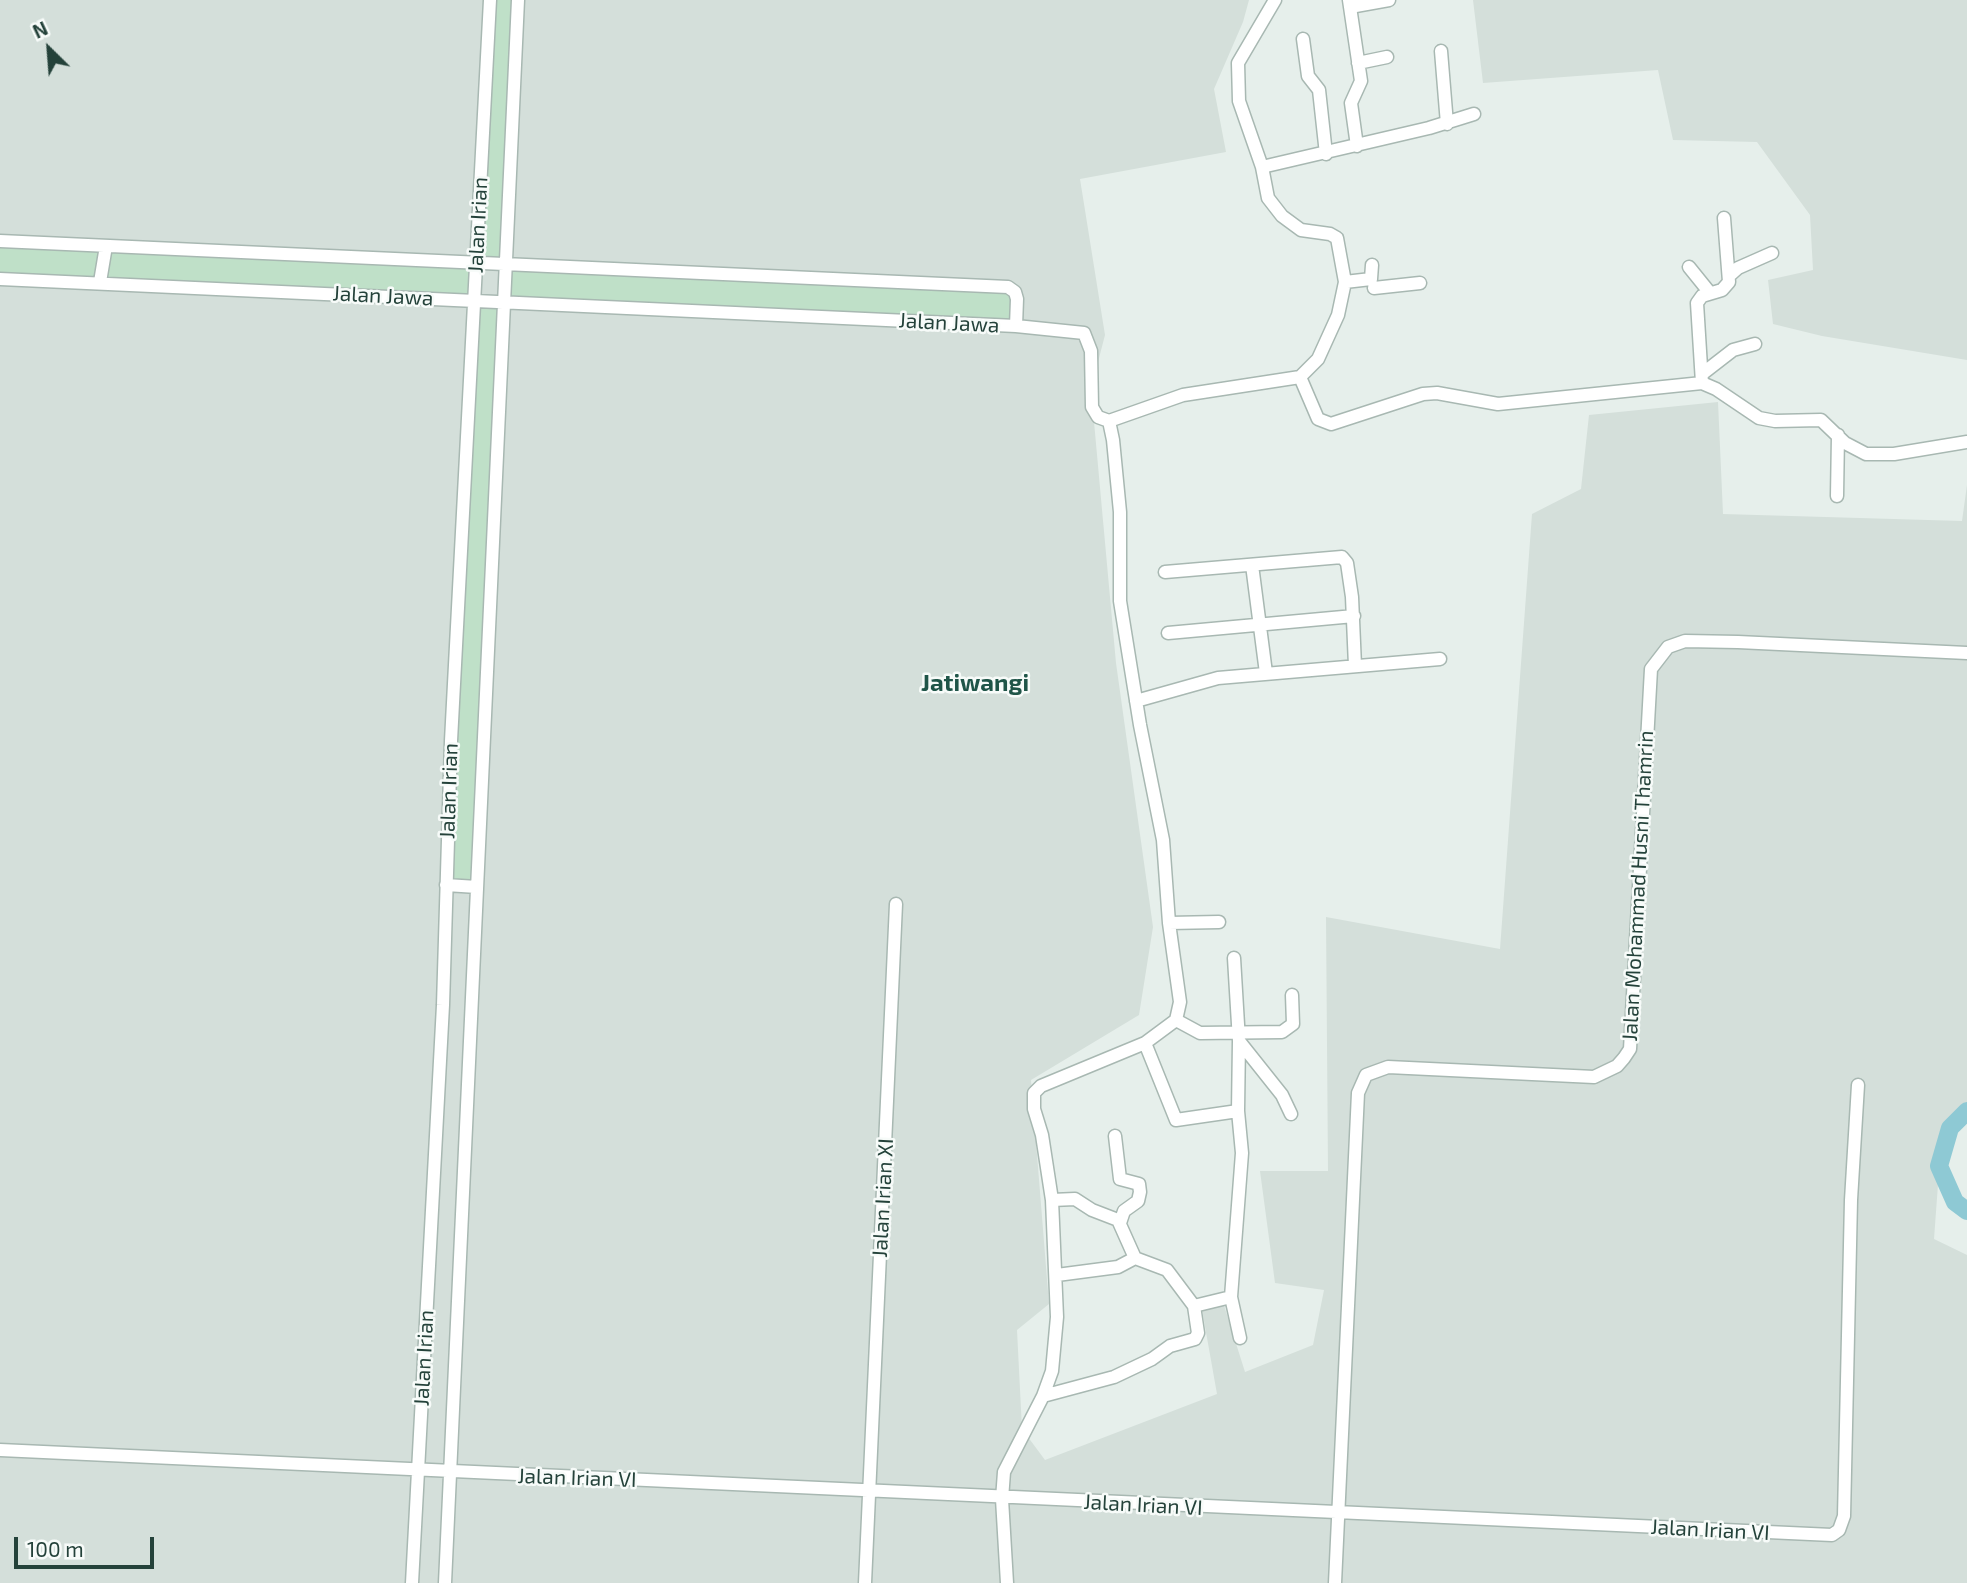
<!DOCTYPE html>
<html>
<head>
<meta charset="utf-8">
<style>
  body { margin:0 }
  #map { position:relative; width:1967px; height:1583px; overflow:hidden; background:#e6efeb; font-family:"Exo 2",sans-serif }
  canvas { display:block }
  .north { position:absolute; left:14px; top:14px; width:70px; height:70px; -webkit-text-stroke:5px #f7fbf9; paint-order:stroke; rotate:335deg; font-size:19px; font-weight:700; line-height:28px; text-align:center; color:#24423a }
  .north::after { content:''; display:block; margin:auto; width:24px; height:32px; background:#24423a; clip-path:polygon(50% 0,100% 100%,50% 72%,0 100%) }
  .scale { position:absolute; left:14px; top:1537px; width:140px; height:32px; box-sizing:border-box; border:4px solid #24423a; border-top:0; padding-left:9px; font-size:21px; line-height:24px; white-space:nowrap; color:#24423a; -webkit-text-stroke:5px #f7fbf9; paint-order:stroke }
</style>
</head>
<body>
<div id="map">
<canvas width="1967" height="1583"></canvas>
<div class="north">N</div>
<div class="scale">100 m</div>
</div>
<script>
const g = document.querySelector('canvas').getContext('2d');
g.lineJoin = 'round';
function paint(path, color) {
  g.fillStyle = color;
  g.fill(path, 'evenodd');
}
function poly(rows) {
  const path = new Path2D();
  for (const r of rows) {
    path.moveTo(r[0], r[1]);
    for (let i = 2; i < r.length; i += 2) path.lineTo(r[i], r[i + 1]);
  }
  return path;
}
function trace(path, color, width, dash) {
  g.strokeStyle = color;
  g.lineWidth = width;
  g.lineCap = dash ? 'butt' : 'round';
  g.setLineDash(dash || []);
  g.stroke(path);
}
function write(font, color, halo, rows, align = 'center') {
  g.font = font + ' "Exo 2",sans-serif';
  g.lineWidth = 5;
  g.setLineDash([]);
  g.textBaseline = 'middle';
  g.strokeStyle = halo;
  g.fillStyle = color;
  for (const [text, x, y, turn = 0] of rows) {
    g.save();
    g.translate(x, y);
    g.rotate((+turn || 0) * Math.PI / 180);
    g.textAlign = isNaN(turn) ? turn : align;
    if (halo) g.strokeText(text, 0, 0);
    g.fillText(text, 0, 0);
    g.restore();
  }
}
paint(poly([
  [0,0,1249,0,1243,22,1214,89,1226,152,1080,179,1105,335,1091,389,1116,663,1153,927,1139,1015,1031,1080,1049,1304,1017,1330,1022,1429,1045,1460,1217,1394,1201,1304,1222,1299,1245,1372,1313,1345,1324,1290,1275,1283,1260,1171,1328,1171,1326,917,1500,949,1532,514,1581,489,1589,415,1718,402,1723,514,1962,521,1967,485,1967,1103,1942,1130,1934,1239,1967,1255,1967,1583,0,1583],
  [1473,0,1967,0,1967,360,1822,336,1773,324,1768,280,1813,270,1810,215,1757,142,1673,140,1658,70,1483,83]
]), '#d4dfda');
paint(poly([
  [490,0,518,0,506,265,1015,292,1016,326,505,302,477,887,446,885,474,301,0,278,0,241,476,263],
  [477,264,506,266,504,301,474,301]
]), '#bfe0c8');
trace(poly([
  [1967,1111,1950,1128,1939,1166,1955,1202,1967,1211]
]), '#8ec9d4', 18);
const minor = poly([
  [1349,0,1361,81,1351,103,1357,146],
  [1350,7,1389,0],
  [1303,39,1308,76,1319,90,1326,154],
  [1441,51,1447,124],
  [1358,63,1387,57],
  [1262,167,1429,128,1474,114],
  [0,241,1008,287,1015,292,1017,299,1016,326],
  [1689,267,1710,293],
  [1729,276,1738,268,1772,253],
  [0,279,1016,326,1084,333,1091,351,1092,407,1098,417,1109,421,1113,440,1120,512,1120,601,1140,725,1163,840,1169,923,1180,1002,1176,1020,1145,1043,1041,1086,1034,1093,1034,1109,1042,1135,1052,1200,1057,1317,1052,1371,1043,1396,1004,1472,1002,1499,1007,1583],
  [100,282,106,246],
  [1345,282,1371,279,1372,265],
  [1374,288,1420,283],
  [1702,374,1733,350,1755,344],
  [1300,377,1318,419,1331,424,1423,394,1437,393,1498,404,1702,383,1716,389,1759,418,1775,421,1821,420,1845,443,1866,454,1894,454,1967,442],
  [1702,383,1697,303,1702,296,1722,290,1729,282,1724,218],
  [1109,421,1183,395,1300,377,1318,359,1338,315,1345,282,1337,238,1330,234,1301,230,1282,216,1268,198,1262,167,1239,101,1238,63,1275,0],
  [1837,496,1838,435],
  [1252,565,1266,673],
  [1165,572,1342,557,1347,563,1352,597,1355,666],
  [1168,633,1354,616],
  [1136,701,1218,678,1440,659],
  [446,885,477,887],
  [1169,923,1219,922],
  [1176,1020,1200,1033,1282,1032,1293,1024,1292,995],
  [1239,1041,1282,1095,1291,1114],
  [1145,1043,1176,1120,1238,1111],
  [1115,1136,1120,1179,1139,1184,1140,1192,1138,1201,1124,1211,1120,1223],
  [1052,1200,1075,1199,1092,1210,1118,1220,1135,1258,1167,1270,1194,1306],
  [1057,1275,1118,1267,1135,1258],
  [1231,1297,1240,1338],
  [1043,1396,1114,1377,1152,1359,1170,1346,1195,1339,1198,1333,1194,1306,1231,1297,1242,1153,1238,1111,1239,1041,1234,958],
  [0,1450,1832,1535,1839,1530,1844,1516,1851,1200,1858,1085],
  [412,1583,443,1005,451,741,490,0],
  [445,1583,518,0],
  [865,1583,896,904],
  [1335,1583,1358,1093,1366,1075,1388,1067,1594,1077,1617,1066,1624,1058,1630,1049,1651,669,1668,647,1685,641,1738,642,1967,653]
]);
trace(minor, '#a8b8b2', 15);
trace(minor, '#fff', 12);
write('21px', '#24423a', '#f7fbf9', [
  ["Jalan Irian",478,225,-87],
  ["Jalan Jawa",383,296,3],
  ["Jalan Jawa",949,323,3],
  ["Jalan Irian",449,791,-88],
  ["Jalan Mohammad Husni Thamrin",1638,886,-87],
  ["Jalan Irian XI",883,1198,-87],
  ["Jalan Irian",424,1358,-87],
  ["Jalan Irian VI",577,1478,2],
  ["Jalan Irian VI",1143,1505,3],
  ["Jalan Irian VI",1710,1530,3]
]);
write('bold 24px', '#1f5548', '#f7fbf9', [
  ["Jatiwangi",975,683]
]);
</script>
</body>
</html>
